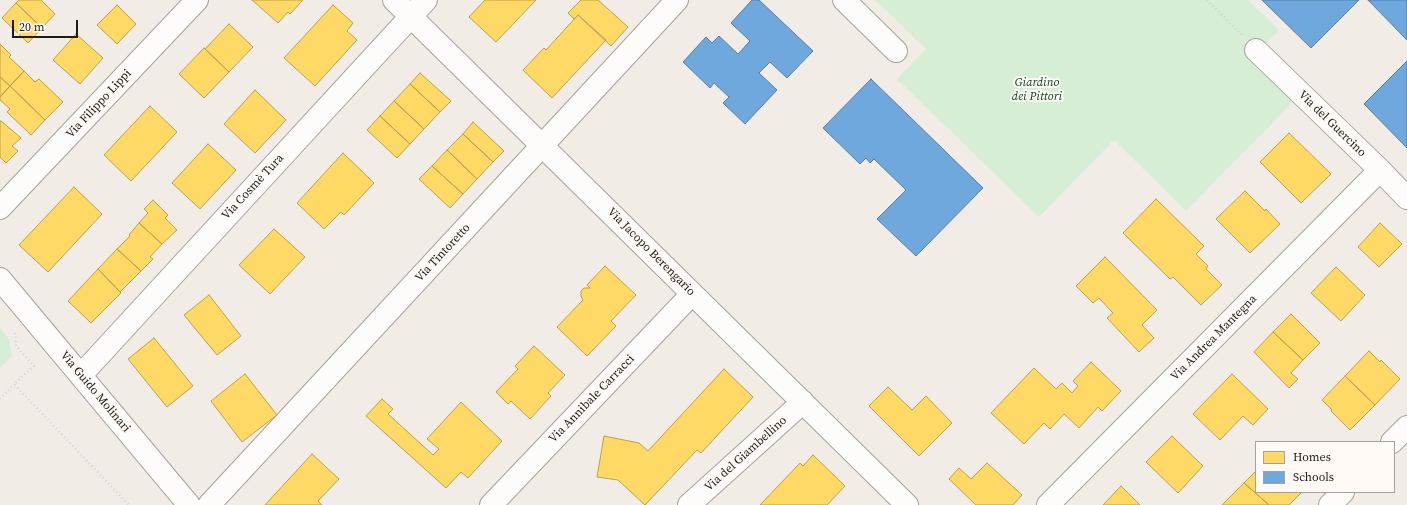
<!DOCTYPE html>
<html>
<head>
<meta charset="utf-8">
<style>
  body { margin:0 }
  #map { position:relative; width:1407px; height:505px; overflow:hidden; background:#f2ece6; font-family:"Source Serif 4",serif }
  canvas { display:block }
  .legend { position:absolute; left:1255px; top:441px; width:140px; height:52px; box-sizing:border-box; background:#fffaf6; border:1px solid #a5a19d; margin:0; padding:5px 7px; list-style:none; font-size:12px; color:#1f1b17 }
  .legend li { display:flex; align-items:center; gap:8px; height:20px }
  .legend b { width:20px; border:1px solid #a5a19d }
  .scale { position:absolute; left:12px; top:20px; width:66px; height:18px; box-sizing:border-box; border:2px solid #1f1b17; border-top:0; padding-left:5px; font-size:12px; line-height:14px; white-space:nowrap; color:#1f1b17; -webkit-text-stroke:3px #fffaf6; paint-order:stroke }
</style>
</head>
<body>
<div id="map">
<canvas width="1407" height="505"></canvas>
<ul class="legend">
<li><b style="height:11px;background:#ffd966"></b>Homes</li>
<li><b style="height:11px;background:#6fa8dc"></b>Schools</li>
</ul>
<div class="scale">20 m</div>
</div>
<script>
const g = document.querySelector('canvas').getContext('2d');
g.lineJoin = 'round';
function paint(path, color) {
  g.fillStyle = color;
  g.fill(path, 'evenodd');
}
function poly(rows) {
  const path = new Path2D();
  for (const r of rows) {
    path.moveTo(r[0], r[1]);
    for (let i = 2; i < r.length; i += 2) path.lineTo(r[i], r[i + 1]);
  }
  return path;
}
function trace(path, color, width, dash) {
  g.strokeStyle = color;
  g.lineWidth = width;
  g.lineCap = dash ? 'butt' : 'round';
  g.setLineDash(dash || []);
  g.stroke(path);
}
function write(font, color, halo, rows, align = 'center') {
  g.font = font + ' "Source Serif 4",serif';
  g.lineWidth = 4;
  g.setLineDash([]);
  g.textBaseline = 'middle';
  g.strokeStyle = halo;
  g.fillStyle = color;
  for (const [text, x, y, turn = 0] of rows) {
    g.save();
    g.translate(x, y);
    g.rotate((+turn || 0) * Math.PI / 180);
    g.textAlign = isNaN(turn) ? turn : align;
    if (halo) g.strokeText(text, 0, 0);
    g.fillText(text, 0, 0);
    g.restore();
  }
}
paint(poly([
  [875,0,1248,0,1279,30,1252,58,1295,100,1186,211,1114,140,1039,217,897,79,926,49],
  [0,328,9,339,12,356,0,368]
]), '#d6eed6');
const homes = poly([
  [19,0,41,0,55,14,42,28,16,3,19,0],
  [252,0,303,0,290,14,288,12,278,23,252,0],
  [485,0,536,0,496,42,469,17,485,0],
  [581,0,598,0,628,27,611,46,578,15,574,19,568,13,581,0],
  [16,3,42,28,28,43,2,18,16,3],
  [117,5,136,24,117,44,97,25,117,5],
  [333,5,353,23,347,31,357,40,315,86,284,58,333,5],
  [578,15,606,40,552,98,523,70,544,48,546,50,578,15],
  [229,24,253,47,229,72,205,49,229,24],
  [76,34,103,58,80,84,53,60,76,34],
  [0,44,11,55,9,57,24,71,10,86,0,77,0,44],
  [204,48,229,72,204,98,179,74,204,48],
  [24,71,35,82,39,79,63,102,45,120,10,86,24,71],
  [420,73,451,101,440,112,410,84,420,73],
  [0,77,10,86,0,97,0,77],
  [410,84,440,112,424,129,394,101,410,84],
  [10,86,45,120,31,135,7,112,10,109,0,100,0,97,10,86],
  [255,90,286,120,255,153,224,124,255,90],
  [394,101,424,129,410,144,380,116,394,101],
  [150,106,177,132,131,181,104,155,150,106],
  [380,116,410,144,397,158,367,130,380,116],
  [1,121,21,138,12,146,18,151,6,163,0,157,0,122,1,121],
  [473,122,504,151,493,162,463,134,473,122],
  [1289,133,1331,174,1301,203,1260,162,1289,133],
  [463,134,493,162,477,179,447,150,463,134],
  [208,144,236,170,200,209,172,183,208,144],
  [447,150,477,179,463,194,432,166,447,150],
  [343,153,374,183,344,215,341,212,324,229,297,203,343,153],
  [432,166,463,194,450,208,419,179,432,166],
  [74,187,102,214,48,272,19,245,74,187],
  [1245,191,1265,211,1266,209,1280,224,1250,253,1216,219,1245,191],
  [1156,199,1204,246,1196,254,1208,266,1206,269,1222,285,1201,305,1173,277,1170,279,1123,233,1156,199],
  [153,200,168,215,165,218,177,230,162,244,139,223,148,213,144,209,153,200],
  [139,223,162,244,150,257,153,259,141,271,117,249,130,236,129,235,139,223],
  [1380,223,1402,244,1379,267,1358,247,1380,223],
  [274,229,305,257,270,294,239,265,274,229],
  [117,249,141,271,120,292,98,269,117,249],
  [1105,257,1157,310,1142,325,1154,338,1139,352,1107,318,1113,313,1099,298,1093,303,1076,286,1105,257],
  [605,266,636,295,611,321,616,326,587,356,557,327,583,300,581,296,581,291,584,288,590,288,587,285,605,266],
  [1336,267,1365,295,1341,321,1311,293,1336,267],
  [98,269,121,293,91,323,68,301,98,269],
  [209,295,241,336,217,355,184,315,209,295],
  [1291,314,1320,343,1303,360,1273,332,1291,314],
  [1273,332,1303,360,1291,373,1298,379,1289,388,1254,352,1273,332],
  [154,338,193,386,167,407,128,359,154,338],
  [534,346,565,375,548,393,551,396,530,419,511,401,508,404,496,392,518,369,515,366,534,346],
  [1369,351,1380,362,1381,360,1400,379,1375,405,1345,376,1369,351],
  [1091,362,1121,391,1102,411,1098,407,1079,428,1064,414,1050,429,1044,423,1024,444,991,413,1034,368,1056,389,1062,383,1072,393,1078,386,1073,381,1091,362],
  [724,369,753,397,701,453,697,450,645,505,618,480,597,477,604,436,639,443,648,451,724,369],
  [245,374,277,415,242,442,211,401,245,374],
  [1232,374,1268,409,1253,425,1243,416,1220,440,1193,414,1232,374],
  [1345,376,1375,405,1350,430,1331,411,1332,410,1322,400,1345,376],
  [888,387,912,410,926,396,952,423,919,456,869,406,888,387],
  [382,399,393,409,388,414,433,455,439,449,427,439,461,402,502,441,468,478,461,472,446,488,366,416,382,399],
  [1172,436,1203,466,1178,493,1146,462,1172,436],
  [312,454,339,479,318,501,322,505,265,505,312,454],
  [813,455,845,486,827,505,760,505,800,463,803,466,813,455],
  [987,463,1022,495,1013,505,976,505,949,479,959,468,971,479,987,463],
  [1256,471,1256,492,1302,492,1289,505,1269,505,1244,483,1256,471],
  [1244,483,1269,505,1222,505,1244,483],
  [1121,486,1140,505,1103,505,1121,486]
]);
paint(homes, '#ffd966');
trace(homes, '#bca04e', 1);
const schools = poly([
  [752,0,759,0,813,51,787,78,770,62,759,73,777,90,745,124,723,103,729,97,714,83,710,88,683,62,706,37,712,43,719,36,738,54,750,41,731,23,752,0],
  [1262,0,1359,0,1311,48,1262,0],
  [1368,0,1407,0,1407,40,1368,0],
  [1407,61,1407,148,1364,104,1407,61],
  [871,79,983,188,916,256,877,219,906,190,874,159,870,163,866,158,860,164,823,128,871,79]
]);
paint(schools, '#6fa8dc');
trace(schools, '#577ea1', 1);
const minor = poly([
  [394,0,907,505],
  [844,0,896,51],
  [1256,50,1380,170,1407,198],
  [0,208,197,0],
  [0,279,189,505],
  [81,375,426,0],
  [1392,442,1407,427],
  [209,505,677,0],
  [491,505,692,294],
  [689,505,803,402],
  [1048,505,1380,170],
  [1330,505,1343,492]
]);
trace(minor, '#a6a19c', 24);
trace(poly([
  [1207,0,1242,35],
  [15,333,16,335,16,346,34,366,14,384,129,505],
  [0,399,14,384]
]), '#d5d3d2', 2.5, [1, 3]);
trace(minor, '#fdfcfb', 22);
write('italic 12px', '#08421d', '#fffaf6', [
  ["Giardino",1037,83],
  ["dei Pittori",1037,97]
]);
write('12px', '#1f1b17', '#fffaf6', [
  ["Via Filippo Lippi",99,104,-47],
  ["Via del Guercino",1332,124,44],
  ["Via Cosmè Tura",253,187,-47],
  ["Via Jacopo Berengario",651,252,45],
  ["Via Tintoretto",443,253,-47],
  ["Via Andrea Mantegna",1214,338,-45],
  ["Via Guido Molinari",95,392,50],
  ["Via Annibale Carracci",592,399,-46],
  ["Via del Giambellino",746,454,-42]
]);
</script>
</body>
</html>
